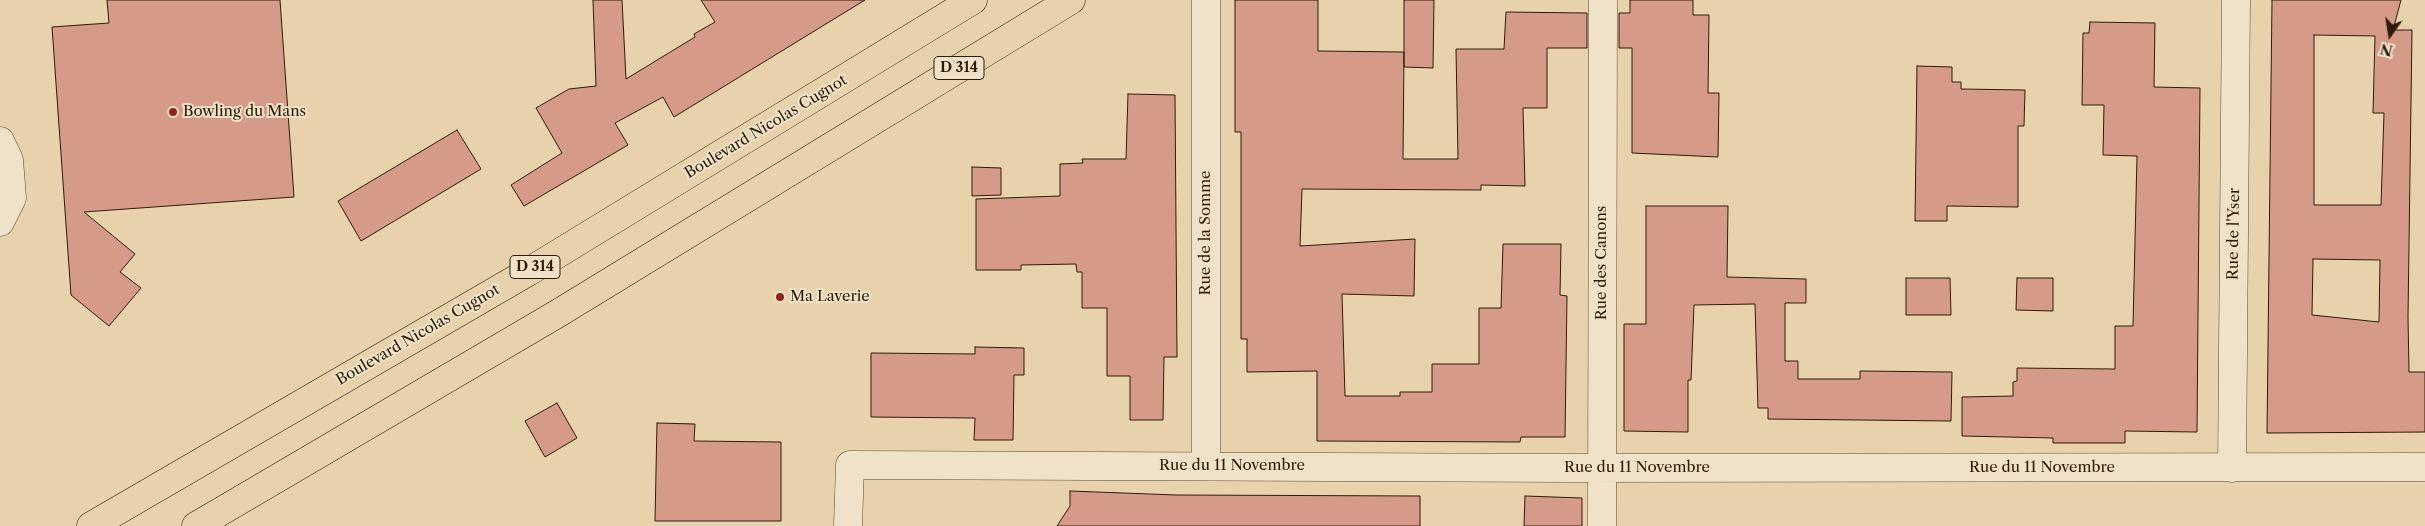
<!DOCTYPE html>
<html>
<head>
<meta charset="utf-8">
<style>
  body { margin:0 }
  #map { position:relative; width:2425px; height:526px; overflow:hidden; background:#e8d2ac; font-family:"Libre Caslon Text",serif }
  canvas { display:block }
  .north { position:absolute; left:2365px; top:10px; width:50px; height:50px; -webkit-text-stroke:4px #f0e2c9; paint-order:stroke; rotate:193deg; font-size:14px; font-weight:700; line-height:20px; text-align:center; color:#2e1d06 }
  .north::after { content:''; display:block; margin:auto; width:18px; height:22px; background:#2e1d06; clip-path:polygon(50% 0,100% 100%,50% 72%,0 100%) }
</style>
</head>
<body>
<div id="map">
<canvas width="2425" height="526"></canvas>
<div class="north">N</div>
</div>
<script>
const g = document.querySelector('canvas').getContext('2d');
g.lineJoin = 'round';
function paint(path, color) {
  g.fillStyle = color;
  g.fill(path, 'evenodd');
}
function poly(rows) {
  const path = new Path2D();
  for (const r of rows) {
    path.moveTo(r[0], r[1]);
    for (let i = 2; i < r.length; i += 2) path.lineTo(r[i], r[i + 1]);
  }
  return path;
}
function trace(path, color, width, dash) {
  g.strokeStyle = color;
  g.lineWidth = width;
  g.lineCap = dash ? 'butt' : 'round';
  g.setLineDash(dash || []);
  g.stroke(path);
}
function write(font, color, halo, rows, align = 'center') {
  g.font = font + ' "Libre Caslon Text",serif';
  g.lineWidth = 4;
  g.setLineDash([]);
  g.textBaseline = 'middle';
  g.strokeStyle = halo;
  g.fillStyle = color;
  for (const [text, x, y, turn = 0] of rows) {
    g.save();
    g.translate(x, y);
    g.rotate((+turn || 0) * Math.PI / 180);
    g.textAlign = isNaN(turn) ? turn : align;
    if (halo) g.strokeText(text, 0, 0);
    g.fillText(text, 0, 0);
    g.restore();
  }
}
const building = poly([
  [107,0,280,0,294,197,84,212,135,254,120,272,141,288,109,326,71,295,52,27,109,23,107,0],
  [593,0,622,0,626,79,695,37,694,34,715,22,701,0,865,0,674,117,663,97,615,123,628,145,524,206,511,185,562,153,536,108,569,89,596,86,593,0],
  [1235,0,1318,0,1318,51,1404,52,1403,159,1458,159,1456,49,1504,49,1506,12,1587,13,1587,48,1547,48,1547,108,1523,108,1525,186,1481,185,1481,190,1302,189,1300,246,1415,239,1414,296,1342,294,1345,396,1400,396,1400,392,1432,392,1432,364,1479,364,1479,308,1501,308,1503,244,1561,244,1560,295,1567,296,1565,437,1521,437,1520,442,1317,441,1317,371,1247,372,1247,339,1241,339,1241,132,1235,132,1235,0],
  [1404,0,1434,0,1433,68,1404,67,1404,0],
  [1630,0,1693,0,1693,15,1709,15,1708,93,1719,93,1718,157,1632,153,1632,48,1619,48,1619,13,1630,13,1630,0],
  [2272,0,2401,0,2393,30,2412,30,2408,317,2409,372,2425,372,2425,432,2267,433,2272,0],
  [2314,35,2375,36,2373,113,2384,113,2381,205,2314,205,2314,35],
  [2313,259,2380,260,2379,322,2312,315,2313,259],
  [2090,22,2155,23,2154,87,2200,88,2197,432,2125,431,2125,443,2053,443,2053,438,1962,436,1962,397,2013,396,2013,382,2017,381,2017,368,2115,369,2115,326,2133,326,2137,156,2103,155,2104,105,2082,105,2083,33,2089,33,2090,22],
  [1917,66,1952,67,1952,82,1961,82,1961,89,2025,90,2024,126,2018,126,2018,207,1947,206,1947,221,1915,221,1917,66],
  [1128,94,1175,95,1177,357,1164,357,1163,420,1130,420,1130,376,1107,376,1107,308,1082,308,1082,272,1077,272,1076,264,1021,265,1021,270,976,270,976,199,1060,196,1060,164,1083,163,1082,159,1126,159,1128,94],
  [457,130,481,169,361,241,338,201,457,130],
  [972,167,1001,168,1001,195,972,196,972,167],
  [1646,206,1728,206,1727,277,1806,279,1806,303,1785,303,1785,361,1798,361,1798,379,1860,379,1860,371,1952,372,1951,421,1768,419,1768,408,1758,408,1755,304,1694,305,1691,380,1688,380,1688,432,1624,431,1624,324,1646,324,1646,206],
  [1906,278,1950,278,1951,315,1906,315,1906,278],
  [2017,278,2053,278,2053,311,2016,310,2017,278],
  [975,347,1024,348,1024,375,1014,375,1013,440,974,440,975,418,871,417,871,353,975,354,975,347],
  [557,403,577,438,545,457,525,421,557,403],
  [657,423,695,424,694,441,781,442,781,521,655,521,657,423],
  [1070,491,1176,495,1420,496,1420,526,1057,526,1070,506,1070,491],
  [1525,496,1582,498,1582,526,1524,526,1525,496]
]);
paint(building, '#d69a88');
trace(building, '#2e1d06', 1);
const street = poly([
  [1206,0,1206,466],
  [0,141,9,160,12,198,0,222],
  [2232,468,2236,0],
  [848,526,850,465,1572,468,2425,467],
  [1602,526,1603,0]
]);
const primary = poly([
  [91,526,528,272,973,0],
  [196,526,557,314,1071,0]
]);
trace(street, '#5c4a30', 29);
trace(primary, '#2e1d06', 29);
trace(street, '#f0e2c9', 28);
trace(primary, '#e8d2ac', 28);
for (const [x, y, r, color] of [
  [173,112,5,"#8f2418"],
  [780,297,5,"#8f2418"]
]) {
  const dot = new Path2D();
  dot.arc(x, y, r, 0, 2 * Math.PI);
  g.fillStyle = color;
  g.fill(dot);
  trace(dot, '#f0e2c9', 2);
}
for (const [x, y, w] of [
  [959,68,50],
  [535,267,50]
]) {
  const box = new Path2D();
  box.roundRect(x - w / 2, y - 11.5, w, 23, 4);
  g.fillStyle = '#f0e2c9';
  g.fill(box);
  trace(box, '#2e1d06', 1);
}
write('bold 14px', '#2e1d06', null, [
  ["D 314",959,68],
  ["D 314",535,267]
]);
write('15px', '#2e1d06', '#f0e2c9', [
  ["Bowling du Mans",183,112],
  ["Ma Laverie",790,297]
], 'left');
write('15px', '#2e1d06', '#f0e2c9', [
  ["Boulevard Nicolas Cugnot",766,127,-31],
  ["Rue de la Somme",1206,233,-90],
  ["Rue de l'Yser",2234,234,-89],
  ["Rue des Canons",1602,263,-90],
  ["Boulevard Nicolas Cugnot",418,335,-30],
  ["Rue du 11 Novembre",1232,466],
  ["Rue du 11 Novembre",1637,468],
  ["Rue du 11 Novembre",2042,468]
]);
</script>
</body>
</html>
